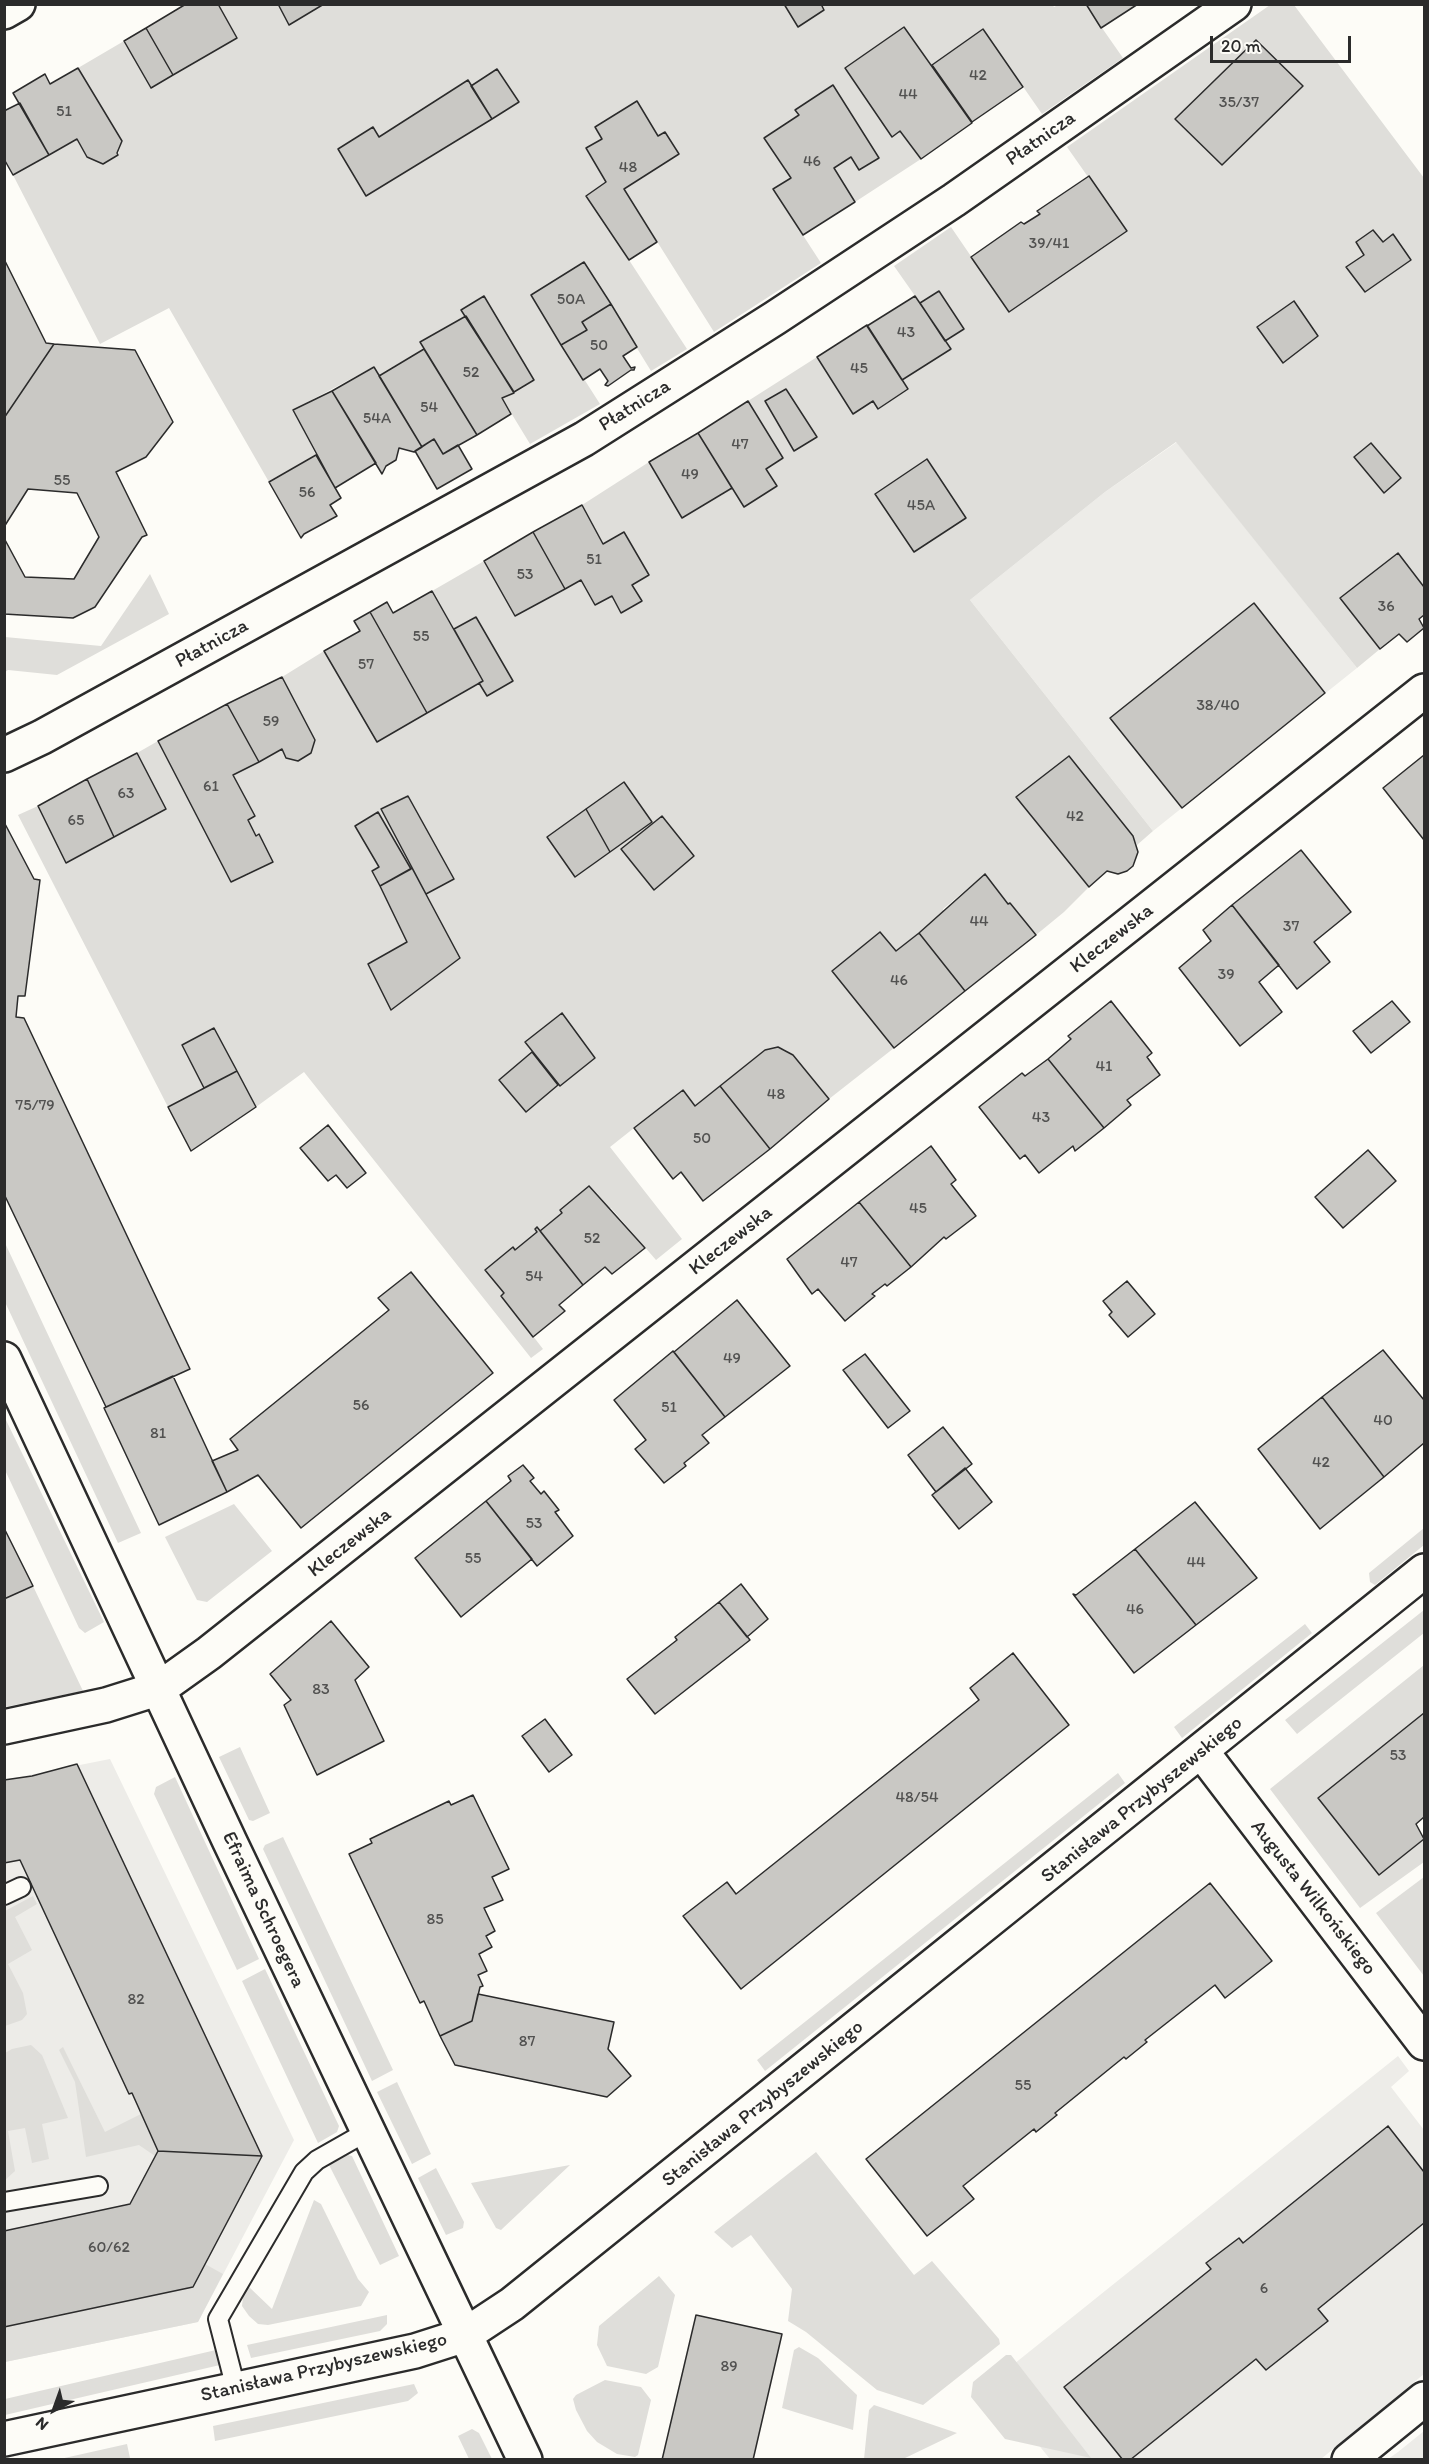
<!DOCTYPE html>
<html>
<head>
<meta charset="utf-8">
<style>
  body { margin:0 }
  #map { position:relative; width:1429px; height:2464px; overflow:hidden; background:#fdfcf7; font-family:Itim,sans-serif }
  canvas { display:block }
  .frame { position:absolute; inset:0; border:6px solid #2b2b2b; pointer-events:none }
  .north { position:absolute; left:24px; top:2380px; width:60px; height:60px; -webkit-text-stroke:4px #fdfcf7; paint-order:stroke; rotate:221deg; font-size:16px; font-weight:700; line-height:24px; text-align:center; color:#2b2b2b }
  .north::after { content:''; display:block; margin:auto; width:21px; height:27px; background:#2b2b2b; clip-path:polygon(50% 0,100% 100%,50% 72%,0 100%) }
  .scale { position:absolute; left:1210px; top:36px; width:141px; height:27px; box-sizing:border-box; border:3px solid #2b2b2b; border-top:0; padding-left:8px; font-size:18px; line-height:21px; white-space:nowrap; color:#2b2b2b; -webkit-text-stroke:4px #fdfcf7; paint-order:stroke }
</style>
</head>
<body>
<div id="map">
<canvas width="1429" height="2464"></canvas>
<div class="frame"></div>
<div class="north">N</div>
<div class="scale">20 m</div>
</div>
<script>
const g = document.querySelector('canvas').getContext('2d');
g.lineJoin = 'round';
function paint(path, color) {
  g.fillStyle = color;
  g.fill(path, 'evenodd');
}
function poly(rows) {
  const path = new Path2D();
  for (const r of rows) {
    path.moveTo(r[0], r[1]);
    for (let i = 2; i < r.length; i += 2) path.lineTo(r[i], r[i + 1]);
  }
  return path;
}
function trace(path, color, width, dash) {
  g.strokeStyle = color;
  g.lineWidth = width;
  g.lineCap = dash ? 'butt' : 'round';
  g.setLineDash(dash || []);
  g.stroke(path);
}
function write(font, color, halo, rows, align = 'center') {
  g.font = font + ' Itim,sans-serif';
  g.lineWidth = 6;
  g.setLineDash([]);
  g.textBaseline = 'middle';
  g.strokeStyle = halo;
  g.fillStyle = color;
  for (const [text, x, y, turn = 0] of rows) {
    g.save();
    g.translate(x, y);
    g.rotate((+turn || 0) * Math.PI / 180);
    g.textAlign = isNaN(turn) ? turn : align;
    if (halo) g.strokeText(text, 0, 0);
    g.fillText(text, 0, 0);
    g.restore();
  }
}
paint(poly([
  [1177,442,1357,668,1153,831,970,600,1105,492],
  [110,1759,294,2140,198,2322,5,2362,4,1780],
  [1398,2056,1409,2071,1391,2087,1424,2130,1424,2374,1321,2459,1050,2459,989,2384],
  [1424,2431,1424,2459,1388,2459,1398,2452]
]), '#edece8');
paint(poly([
  [324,4,1052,4,1054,7,1058,5,1086,5,1123,58,1042,114,983,29,932,65,904,27,845,69,892,136,900,131,921,159,855,202,834,168,851,157,860,170,879,158,833,85,795,110,799,115,764,138,791,178,773,189,821,263,714,332,624,189,679,154,665,132,658,136,637,101,595,127,602,139,586,149,606,182,629,260,687,349,651,371,584,262,531,296,600,404,530,444,502,398,534,379,483,296,462,309,466,316,420,342,424,349,379,376,373,367,293,410,316,455,269,482,169,308,100,344,13,175,77,139,87,157,103,164,118,155,122,141,78,68,124,41,151,87,237,38,218,5,278,5,290,24],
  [1270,5,1294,5,1424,178,1424,587,1398,553,1340,598,1380,649,1357,668,1176,442,1105,492,970,600,1153,831,1137,845,1133,836,1069,756,1017,797,1089,887,1064,912,1036,935,1010,903,1008,904,985,874,943,909,944,912,896,951,880,933,832,971,894,1048,829,1099,793,1055,784,1049,771,1048,765,1050,695,1106,682,1090,610,1147,682,1239,656,1260,611,1208,608,1210,589,1186,560,1209,562,1213,540,1231,536,1227,537,1232,515,1250,513,1247,485,1270,504,1293,502,1296,543,1349,531,1358,304,1072,256,1107,214,1028,182,1045,204,1088,168,1107,18,815,38,806,67,862,166,810,137,753,158,741,188,799,246,876,273,862,259,835,256,836,248,820,254,816,233,775,282,749,315,740,282,677,324,651,427,713,479,683,487,696,513,681,476,618,454,629,432,591,484,561,515,616,581,580,595,605,612,596,621,613,642,601,632,585,649,575,624,532,603,544,582,505,649,462,682,518,732,488,744,507,777,486,766,469,783,458,748,401,817,357,853,414,873,401,878,408,902,380,950,349,945,341,964,329,940,292,920,303,894,266,951,227,1009,312,1126,231,1067,147],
  [150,574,169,614,57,675,8,670,5,672,5,637,101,646],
  [5,1243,141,1533,118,1543,5,1302],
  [5,1418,104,1622,85,1633,79,1628,5,1470],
  [234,1504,272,1551,207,1602,197,1600,165,1537],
  [1424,1528,1424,1545,1375,1585,1370,1582,1369,1573],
  [33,1586,83,1691,5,1707,5,1599],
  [1424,1610,1424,1633,1297,1734,1285,1720],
  [1305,1624,1312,1633,1182,1738,1174,1727],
  [1424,1665,1424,1713,1318,1798,1379,1875,1424,1839,1424,1862,1360,1908,1270,1789],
  [240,1747,270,1813,253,1821,249,1820,219,1757],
  [1118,1773,1125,1783,765,2071,757,2060],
  [175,1777,259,1959,237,1970,154,1794,156,1787],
  [283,1837,393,2070,372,2081,263,1849,265,1845],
  [1424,1877,1424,1976,1376,1913],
  [33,1896,37,1904,15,1917,32,1950,8,1964,23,1993,27,2014,22,2020,5,2026,5,1911],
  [265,1969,339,2126,337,2132,318,2143,242,1981],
  [31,2045,42,2055,68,2118,42,2124,49,2159,32,2163,25,2128,8,2131,15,2171,5,2180,5,2053,12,2049],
  [63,2047,105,2132,141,2114,158,2151,155,2156,139,2145,86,2157,75,2082,59,2050],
  [397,2082,431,2154,412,2164,377,2092],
  [816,2152,914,2275,932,2261,999,2339,1000,2344,923,2405,877,2390,806,2332,788,2321,792,2289,751,2235,732,2248,714,2232],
  [348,2155,352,2156,399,2256,380,2265,329,2165],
  [570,2165,501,2230,496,2228,471,2183],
  [436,2168,464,2222,463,2228,446,2235,418,2178],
  [314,2200,321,2204,358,2279,369,2292,361,2306,268,2325,258,2324,249,2316,242,2306,243,2297,248,2286,272,2309],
  [205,2264,223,2274,198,2322,5,2362,4,2327,193,2287],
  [659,2276,675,2295,658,2367,646,2374,607,2366,597,2345,599,2326],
  [387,2315,387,2324,380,2331,251,2358,247,2345],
  [799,2347,818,2358,857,2395,853,2430,782,2408,794,2350],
  [216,2350,220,2365,5,2415,5,2399],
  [1006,2355,1011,2355,1091,2458,1005,2439,971,2397,973,2382],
  [605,2380,641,2387,651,2400,638,2455,635,2457,617,2454,597,2442,587,2431,576,2410,573,2399,576,2395],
  [414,2384,418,2393,408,2401,215,2441,213,2426],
  [874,2405,957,2433,903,2459,864,2459,869,2410],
  [472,2429,479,2433,492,2459,469,2459,458,2436],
  [127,2444,130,2458,60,2459]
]), '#dfdeda');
const building = poly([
  [186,4,218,4,237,38,173,75,146,28,186,4],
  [278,4,324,4,289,25,278,4],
  [784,4,821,4,824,10,798,27,784,4],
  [1086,4,1138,4,1101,28,1086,4],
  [904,27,972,123,921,159,900,131,892,137,845,68,904,27],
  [146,28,173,75,151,88,124,41,146,28],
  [983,29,1023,87,972,122,932,65,983,29],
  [1256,40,1303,86,1222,165,1175,119,1256,40],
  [78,68,122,141,117,153,118,155,103,164,87,157,77,139,49,155,13,93,45,74,50,84,78,68],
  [497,69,519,102,492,119,471,86,497,69],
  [468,80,492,119,366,196,338,149,373,127,379,137,468,80],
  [833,85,879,158,859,170,851,157,834,168,855,202,803,235,773,189,791,178,764,138,799,115,795,110,833,85],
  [637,101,658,136,665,132,679,154,624,189,657,242,629,260,586,196,606,182,586,148,602,139,595,127,637,101],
  [20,103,49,155,13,175,4,159,4,111,20,103],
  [1089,176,1127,231,1009,312,971,257,1021,222,1024,224,1040,214,1037,211,1089,176],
  [1373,230,1383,242,1393,234,1411,260,1365,292,1346,267,1364,255,1356,242,1373,230],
  [4,259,46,343,54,344,4,418,4,259],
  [584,262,611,304,582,322,587,330,561,345,531,295,584,262],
  [939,291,964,329,945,341,920,303,939,291],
  [484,296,534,380,514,392,461,310,484,296],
  [915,296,951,349,902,380,867,326,915,296],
  [1294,301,1318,336,1283,363,1257,327,1294,301],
  [611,304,637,347,623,356,631,368,635,367,634,370,631,370,608,386,605,385,608,381,600,369,583,380,561,345,587,330,582,322,611,304],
  [466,316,514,393,502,398,511,414,477,435,420,342,466,316],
  [867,325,908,389,878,409,873,401,853,414,817,357,867,325],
  [54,344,135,350,173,422,146,457,116,472,147,535,142,537,95,607,73,618,4,614,4,538,25,577,74,579,99,537,77,493,28,489,4,527,4,418,54,344],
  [424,349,477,435,443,454,434,439,422,447,379,376,424,349],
  [374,367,422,447,414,452,399,448,396,460,386,466,382,474,332,391,374,367],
  [786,389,817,437,794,451,765,401,786,389],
  [332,391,376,463,335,488,293,410,332,391],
  [748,401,783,458,766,469,777,486,744,507,698,433,748,401],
  [698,433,732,488,682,518,649,462,698,433],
  [434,439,443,454,458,445,472,469,437,489,415,451,434,439],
  [1371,443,1401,478,1384,493,1354,457,1371,443],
  [316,455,341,498,330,505,337,516,304,534,301,538,269,482,316,455],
  [927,459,966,518,914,552,875,494,927,459],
  [582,505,603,544,624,532,649,575,632,585,642,601,621,613,612,596,595,605,581,580,565,589,533,532,582,505],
  [533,532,565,589,515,616,484,561,533,532],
  [1398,553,1424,587,1424,615,1419,619,1424,628,1407,642,1399,634,1380,649,1340,598,1398,553],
  [432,591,483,681,427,713,370,612,387,602,393,613,432,591],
  [1254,603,1325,693,1182,808,1110,718,1254,603],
  [370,612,427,713,377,742,324,651,360,631,354,621,370,612],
  [476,617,513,681,487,696,479,683,483,681,454,629,476,617],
  [282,677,315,740,311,753,298,761,286,758,282,749,259,762,227,704,282,677],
  [227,704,259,762,233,775,255,816,248,820,256,836,259,834,273,862,231,882,158,741,227,704],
  [137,753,166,809,114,837,87,779,137,753],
  [1424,755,1424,840,1383,788,1424,755],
  [1069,756,1133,836,1138,852,1133,866,1127,871,1118,874,1107,871,1089,887,1016,797,1069,756],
  [87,779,114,837,66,863,38,806,87,779],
  [624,782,652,822,610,852,586,809,624,782],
  [408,796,454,879,426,894,381,809,408,796],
  [586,809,610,852,575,877,547,837,586,809],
  [378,812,411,869,380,886,372,871,379,867,355,826,378,812],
  [662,816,694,856,654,890,621,849,662,816],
  [4,822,34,879,40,880,25,996,18,996,16,1017,24,1018,190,1369,106,1407,4,1194,4,822],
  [1301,850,1351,912,1314,942,1330,962,1297,989,1232,905,1301,850],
  [412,868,460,958,391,1010,368,964,407,942,380,886,412,868],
  [985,874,1008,904,1010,903,1036,935,965,991,919,933,985,874],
  [1232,905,1279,965,1259,982,1282,1012,1240,1046,1179,968,1211,941,1203,930,1232,905],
  [880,932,896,951,919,933,965,991,894,1048,832,971,880,932],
  [1111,1001,1152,1053,1147,1057,1160,1075,1127,1100,1131,1105,1104,1128,1048,1059,1071,1039,1068,1036,1111,1001],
  [1392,1001,1410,1022,1371,1053,1353,1031,1392,1001],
  [562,1013,595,1058,560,1086,525,1042,562,1013],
  [214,1028,237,1071,204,1088,182,1045,214,1028],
  [778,1047,793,1055,829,1099,770,1149,720,1086,765,1050,778,1047],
  [532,1052,558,1085,526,1112,499,1080,532,1052],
  [1048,1059,1104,1128,1075,1151,1073,1146,1039,1173,1025,1155,1020,1159,979,1107,1022,1073,1025,1076,1048,1059],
  [237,1071,256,1107,191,1151,168,1107,237,1071],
  [720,1086,770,1149,703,1201,681,1172,673,1179,634,1128,683,1090,695,1106,720,1086],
  [328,1125,366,1173,347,1188,336,1175,328,1181,300,1148,328,1125],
  [931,1146,956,1180,951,1184,976,1216,946,1239,944,1237,911,1267,859,1202,931,1146],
  [1368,1150,1396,1181,1343,1228,1315,1197,1368,1150],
  [589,1186,645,1248,612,1274,605,1267,583,1285,540,1231,562,1213,560,1210,589,1186],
  [859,1202,911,1267,887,1286,885,1284,872,1294,875,1296,845,1321,818,1289,812,1294,787,1259,859,1202],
  [537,1227,583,1285,559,1305,565,1311,533,1337,501,1296,504,1293,485,1270,513,1247,515,1250,537,1232,535,1229,537,1227],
  [411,1272,493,1373,301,1528,258,1475,227,1492,212,1461,238,1450,230,1439,389,1310,378,1298,411,1272],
  [1127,1281,1155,1314,1128,1337,1109,1315,1112,1312,1103,1301,1127,1281],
  [737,1300,790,1366,725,1417,674,1352,737,1300],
  [1383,1350,1424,1400,1424,1443,1384,1477,1322,1397,1383,1350],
  [673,1351,725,1417,702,1435,709,1443,684,1463,686,1466,664,1483,635,1449,646,1440,614,1400,673,1351],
  [865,1354,910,1411,888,1428,843,1370,865,1354],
  [173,1376,227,1492,159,1525,104,1408,173,1376],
  [1322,1397,1384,1477,1320,1529,1258,1449,1322,1397],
  [943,1427,972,1464,936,1492,908,1455,943,1427],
  [523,1465,534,1478,530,1481,541,1494,544,1491,559,1510,555,1512,573,1536,537,1566,486,1501,511,1481,508,1476,523,1465],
  [965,1468,992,1502,959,1529,932,1495,965,1468],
  [486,1501,532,1559,461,1617,415,1558,486,1501],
  [1195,1502,1257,1578,1196,1625,1135,1549,1195,1502],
  [4,1528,33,1586,4,1599,4,1528],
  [1135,1549,1196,1625,1134,1673,1073,1594,1076,1595,1135,1549],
  [741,1584,768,1619,747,1637,719,1602,741,1584],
  [719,1602,750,1640,655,1714,627,1679,677,1640,675,1637,719,1602],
  [331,1621,369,1667,355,1680,384,1741,317,1775,284,1705,291,1700,270,1674,331,1621],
  [1013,1653,1069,1725,741,1989,683,1916,727,1882,736,1894,979,1700,970,1688,1013,1653],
  [1424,1713,1424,1817,1416,1824,1424,1839,1379,1875,1318,1798,1424,1713],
  [545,1719,572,1755,549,1772,522,1736,545,1719],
  [77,1764,262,2156,158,2151,132,2093,129,2094,20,1860,4,1863,4,1780,32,1776,77,1764],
  [473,1795,509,1869,492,1877,503,1900,484,1908,495,1931,486,1936,492,1947,479,1954,487,1971,478,1975,483,1986,480,1987,472,2021,440,2036,424,2001,420,2003,349,1854,372,1843,370,1839,449,1801,451,1805,473,1795],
  [1210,1883,1272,1961,1225,1998,1215,1985,1145,2040,1147,2042,1126,2059,1124,2057,1055,2113,1057,2115,1036,2132,1034,2129,963,2186,974,2199,927,2236,866,2159,1210,1883],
  [478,1994,614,2022,608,2049,631,2076,607,2097,455,2065,440,2036,472,2021,478,1994],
  [1388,2126,1424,2172,1424,2223,1318,2309,1328,2321,1266,2370,1256,2359,1130,2460,1123,2460,1064,2387,1211,2269,1206,2263,1239,2238,1243,2243,1388,2126],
  [158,2151,262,2156,193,2287,4,2327,4,2231,130,2204,158,2151],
  [696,2315,782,2334,753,2460,662,2460,696,2315]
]);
paint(building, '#c9c8c4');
trace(building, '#2b2b2b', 1.5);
const service = poly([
  [4,1895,21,1887],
  [4,2202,98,2186],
  [236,2389,218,2319,304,2172,317,2160,368,2131]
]);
const minor = poly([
  [4,12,18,4],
  [4,755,42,737,584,439,775,318,954,200,1234,4],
  [4,1359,230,1842,525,2460],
  [4,1727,106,1705,160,1688,209,1653,1424,691],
  [1202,1752,1424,2043],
  [4,2439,415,2351,465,2335,512,2304,1424,1571],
  [1349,2460,1424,2399]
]);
trace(service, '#2b2b2b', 22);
trace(minor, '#2b2b2b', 38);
trace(service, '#fdfcf7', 18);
trace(minor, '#fdfcf7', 33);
write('16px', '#525251', null, [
  ["42",978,76],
  ["44",908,95],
  ["35/37",1239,103],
  ["51",64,112],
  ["46",812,162],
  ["48",628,168],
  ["39/41",1049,244],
  ["50A",571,300],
  ["43",906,333],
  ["50",599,346],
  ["45",859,369],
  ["52",471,373],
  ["54",429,408],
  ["54A",377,419],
  ["47",740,445],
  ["49",690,475],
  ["55",62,481],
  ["56",307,493],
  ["45A",921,506],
  ["51",594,560],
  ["53",525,575],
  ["36",1386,607],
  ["55",421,637],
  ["57",366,665],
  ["38/40",1218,706],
  ["59",271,722],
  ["61",211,787],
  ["63",126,794],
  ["42",1075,817],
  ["65",76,821],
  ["44",979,922],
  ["37",1291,927],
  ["39",1226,975],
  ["46",899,981],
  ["41",1104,1067],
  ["48",776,1095],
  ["75/79",35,1106],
  ["43",1041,1118],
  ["50",702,1139],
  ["45",918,1209],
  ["52",592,1239],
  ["47",849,1263],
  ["54",534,1277],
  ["49",732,1359],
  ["56",361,1406],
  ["51",669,1408],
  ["40",1383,1421],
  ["81",158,1434],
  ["42",1321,1463],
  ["53",534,1524],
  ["55",473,1559],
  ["44",1196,1563],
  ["46",1135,1610],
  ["83",321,1690],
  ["53",1398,1756],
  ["48/54",917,1798],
  ["85",435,1920],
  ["82",136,2000],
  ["87",527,2042],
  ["55",1023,2086],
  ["60/62",109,2248],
  ["6",1264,2289],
  ["89",729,2367]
]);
write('20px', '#2b2b2b', '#fdfcf7', [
  ["Płatnicza",1041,139,-35],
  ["Płatnicza",635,406,-32],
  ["Płatnicza",212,644,-29],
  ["Kleczewska",1112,939,-38],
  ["Kleczewska",731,1241,-38],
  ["Kleczewska",350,1543,-38],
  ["Stanisława Przybyszewskiego",1142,1800,-39],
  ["Augusta Wilkońskiego",1313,1898,52],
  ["Efraima Schroegera",263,1910,65],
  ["Stanisława Przybyszewskiego",763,2104,-39],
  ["Stanisława Przybyszewskiego",324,2368,-13]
]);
</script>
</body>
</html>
